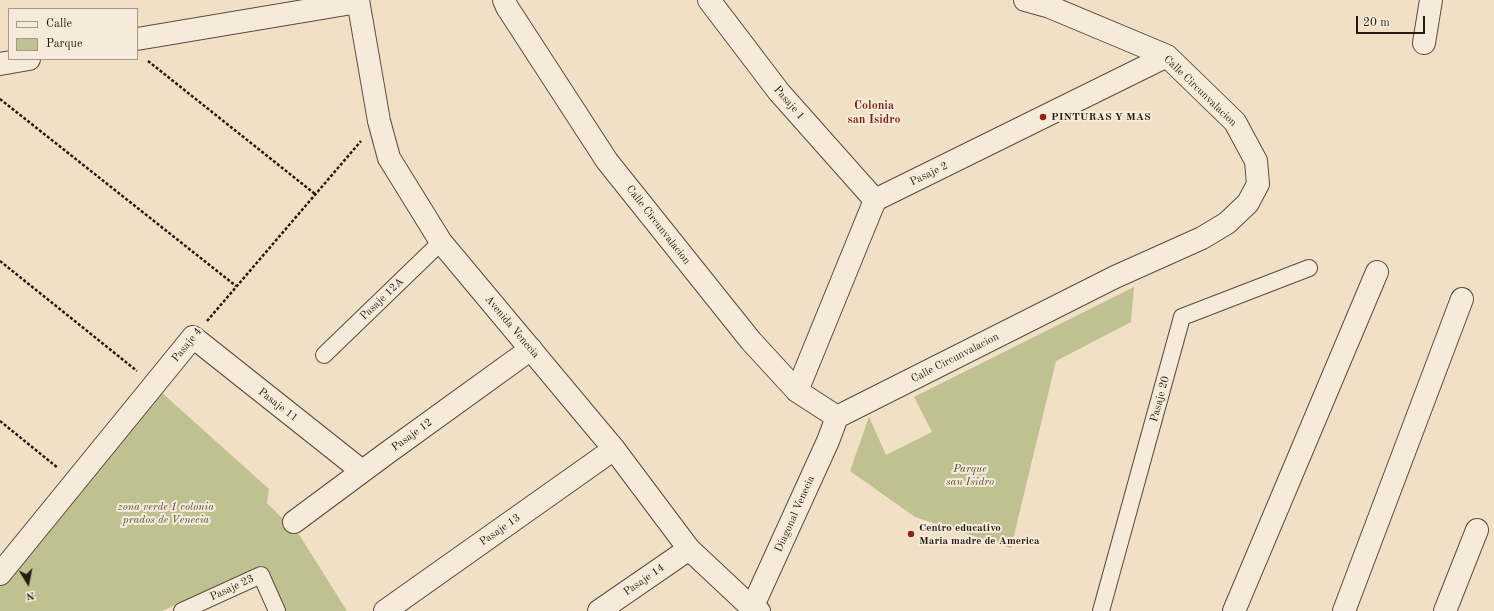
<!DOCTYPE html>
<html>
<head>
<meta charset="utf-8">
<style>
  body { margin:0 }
  #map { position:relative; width:1494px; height:611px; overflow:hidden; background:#f1e0c6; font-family:"Old Standard TT",serif }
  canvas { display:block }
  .legend { position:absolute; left:8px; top:8px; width:130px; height:52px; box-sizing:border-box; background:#f6ebda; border:1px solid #a3988a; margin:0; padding:5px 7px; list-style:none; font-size:12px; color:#261b11 }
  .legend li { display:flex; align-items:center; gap:8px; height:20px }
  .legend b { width:20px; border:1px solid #a3988a }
  .north { position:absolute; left:8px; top:563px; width:40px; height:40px; -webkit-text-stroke:3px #f6ebda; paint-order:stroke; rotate:170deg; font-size:11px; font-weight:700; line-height:16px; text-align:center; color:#261b11 }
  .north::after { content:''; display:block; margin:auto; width:14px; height:18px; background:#261b11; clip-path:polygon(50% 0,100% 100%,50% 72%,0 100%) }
  .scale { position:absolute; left:1356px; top:16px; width:69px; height:18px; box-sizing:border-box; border:2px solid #261b11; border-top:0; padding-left:5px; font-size:12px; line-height:14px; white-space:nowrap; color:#261b11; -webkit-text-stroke:3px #f6ebda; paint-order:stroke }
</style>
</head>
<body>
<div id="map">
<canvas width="1494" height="611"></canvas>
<ul class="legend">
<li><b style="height:5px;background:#f6ebda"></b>Calle</li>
<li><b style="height:11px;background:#c0c191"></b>Parque</li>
</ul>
<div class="north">N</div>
<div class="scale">20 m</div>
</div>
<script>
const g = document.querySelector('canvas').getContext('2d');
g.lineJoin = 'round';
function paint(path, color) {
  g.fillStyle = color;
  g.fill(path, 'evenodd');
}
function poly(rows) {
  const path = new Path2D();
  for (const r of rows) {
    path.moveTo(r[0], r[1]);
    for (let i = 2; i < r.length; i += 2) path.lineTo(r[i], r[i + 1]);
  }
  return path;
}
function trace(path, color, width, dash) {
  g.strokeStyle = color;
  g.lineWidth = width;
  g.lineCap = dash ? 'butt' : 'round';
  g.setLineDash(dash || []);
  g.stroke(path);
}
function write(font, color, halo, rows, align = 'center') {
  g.font = font + ' "Old Standard TT",serif';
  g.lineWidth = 4;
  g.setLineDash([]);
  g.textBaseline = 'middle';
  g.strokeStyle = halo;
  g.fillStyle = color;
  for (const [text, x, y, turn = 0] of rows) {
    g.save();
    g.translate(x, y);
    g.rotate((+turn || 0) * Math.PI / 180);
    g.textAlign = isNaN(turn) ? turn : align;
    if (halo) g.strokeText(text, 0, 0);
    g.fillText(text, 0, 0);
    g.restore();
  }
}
paint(poly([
  [1134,287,1131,322,1056,361,1011,548,915,517,850,471,869,417,886,455,932,432,914,397],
  [160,391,269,489,267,503,300,536,347,611,285,611,262,565,162,611,0,611,0,570]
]), '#c0c191');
const pedestrian = poly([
  [324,355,441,242],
  [182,611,261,575,277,611],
  [1101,611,1182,317,1309,268]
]);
const minor = poly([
  [504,0,507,7,607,161,751,341,797,391,837,417],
  [709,0,779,92,875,200],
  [137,39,358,2],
  [1424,43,1431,0],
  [0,64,29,59],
  [797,391,875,200,1167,56],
  [837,417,1115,277,1202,238,1227,223,1248,203,1258,184,1256,161,1235,122,1167,56,1050,7,1025,0],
  [294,522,387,453,531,349],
  [0,574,193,337,362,471],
  [385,611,614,449],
  [599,611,689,549],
  [759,611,752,608,828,441,837,417],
  [1234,611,1377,272],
  [1344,611,1462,299],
  [1445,611,1477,530]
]);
const tertiary = poly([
  [358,0,379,121,389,158,441,242,614,449,689,549,752,608,750,611]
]);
trace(pedestrian, '#594c3e', 18);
trace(minor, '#594c3e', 24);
trace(tertiary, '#594c3e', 24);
trace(poly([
  [148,61,315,194],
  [0,99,236,286],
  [0,261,137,371],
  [207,321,361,141],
  [0,421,58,468]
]), '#261b11', 2.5, [3, 2]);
trace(pedestrian, '#f6ebda', 16);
trace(minor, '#f6ebda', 22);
trace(tertiary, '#f6ebda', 22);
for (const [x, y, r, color] of [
  [1043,117,4,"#8f2418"],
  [911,534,4,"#8f2418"]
]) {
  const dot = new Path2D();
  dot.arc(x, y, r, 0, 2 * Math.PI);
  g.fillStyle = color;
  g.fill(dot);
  trace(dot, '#f6ebda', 1.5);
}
write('11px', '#261b11', '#f6ebda', [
  ["Calle Circunvalacion",1200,91,44],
  ["Pasaje 1",789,103,49],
  ["Pasaje 2",929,174,-26],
  ["Calle Circunvalacion",658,225,52],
  ["Pasaje 12A",382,299,-44],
  ["Avenida Venecia",512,327,50],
  ["Pasaje 4",187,345,-51],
  ["Calle Circunvalacion",955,358,-27],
  ["Pasaje 20",1160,399,-75],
  ["Pasaje 11",278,405,38],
  ["Pasaje 12",412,435,-36],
  ["Diagonal Venecia",795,514,-66],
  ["Pasaje 13",500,530,-35],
  ["Pasaje 14",644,580,-35],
  ["Pasaje 23",232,588,-25]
]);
write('bold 11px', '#261b11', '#f6ebda', [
  ["PINTURAS Y MAS",1051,117],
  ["Centro educativo",919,528],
  ["Maria madre de America",919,541]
], 'left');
write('italic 11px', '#544d37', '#f6ebda', [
  ["Parque",970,469],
  ["san Isidro",970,482],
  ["zona verde 1 colonia",166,507],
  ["prados de Venecia",166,520]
]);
write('bold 12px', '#7a1f14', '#f6ebda', [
  ["Colonia",874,106],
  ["san Isidro",874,120]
]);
</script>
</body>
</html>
